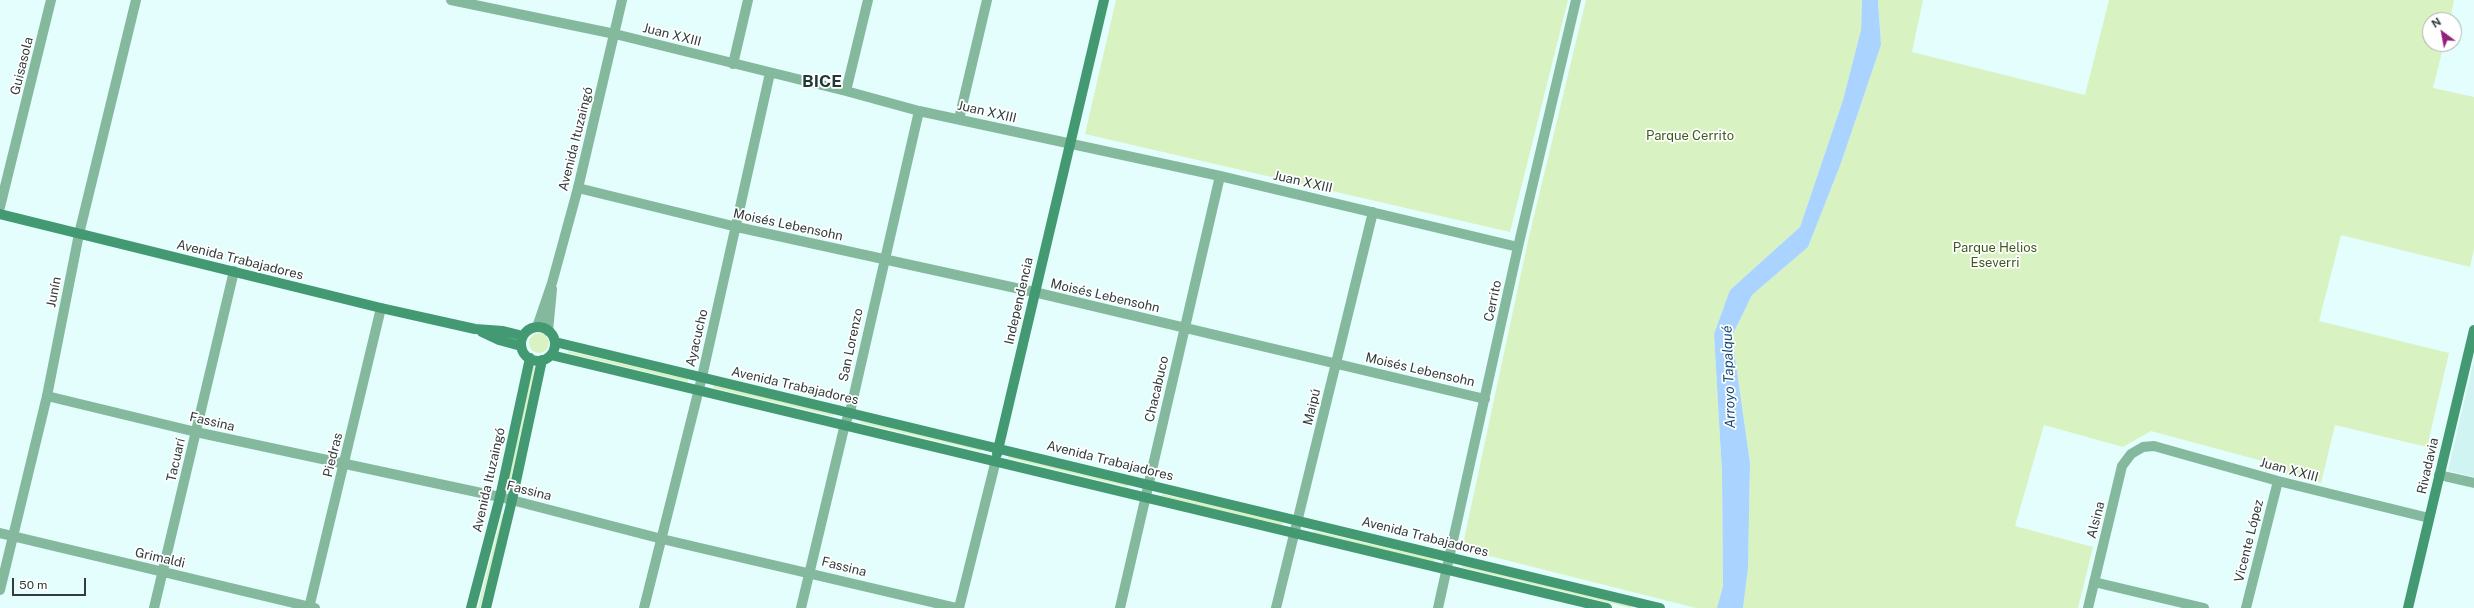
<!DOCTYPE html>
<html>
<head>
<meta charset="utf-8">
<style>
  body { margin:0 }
  #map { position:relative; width:2474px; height:608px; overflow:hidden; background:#e3fefc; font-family:"Public Sans",sans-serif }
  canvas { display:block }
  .north { position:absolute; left:2422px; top:12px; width:40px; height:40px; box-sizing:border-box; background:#fff; border:1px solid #adb1b1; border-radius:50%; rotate:328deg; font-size:11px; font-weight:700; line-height:16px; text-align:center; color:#313c3b }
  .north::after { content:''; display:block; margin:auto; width:14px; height:18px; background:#95207c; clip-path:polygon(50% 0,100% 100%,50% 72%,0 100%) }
  .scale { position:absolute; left:12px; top:578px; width:74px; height:18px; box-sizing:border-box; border:2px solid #313c3b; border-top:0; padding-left:5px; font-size:12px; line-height:14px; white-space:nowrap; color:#313c3b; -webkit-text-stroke:3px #fff; paint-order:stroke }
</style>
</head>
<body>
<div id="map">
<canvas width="2474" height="608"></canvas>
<div class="north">N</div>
<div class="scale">50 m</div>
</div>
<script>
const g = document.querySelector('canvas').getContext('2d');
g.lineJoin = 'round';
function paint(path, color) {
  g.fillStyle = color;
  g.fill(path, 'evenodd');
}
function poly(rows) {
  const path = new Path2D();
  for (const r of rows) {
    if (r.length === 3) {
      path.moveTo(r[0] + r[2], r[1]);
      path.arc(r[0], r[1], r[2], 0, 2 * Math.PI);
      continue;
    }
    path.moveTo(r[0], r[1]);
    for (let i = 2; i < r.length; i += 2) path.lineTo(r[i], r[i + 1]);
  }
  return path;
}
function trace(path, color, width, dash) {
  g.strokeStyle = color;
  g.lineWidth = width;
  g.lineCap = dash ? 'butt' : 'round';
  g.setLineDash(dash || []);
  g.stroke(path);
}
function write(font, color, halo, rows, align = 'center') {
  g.font = font + ' "Public Sans",sans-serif';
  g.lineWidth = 3.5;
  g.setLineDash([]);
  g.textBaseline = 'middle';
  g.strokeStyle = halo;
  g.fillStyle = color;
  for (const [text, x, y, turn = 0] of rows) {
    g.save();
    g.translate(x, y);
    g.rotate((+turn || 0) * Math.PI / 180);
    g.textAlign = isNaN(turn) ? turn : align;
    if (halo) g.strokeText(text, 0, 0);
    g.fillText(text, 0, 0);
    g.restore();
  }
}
paint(poly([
  [2474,360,2474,477,2448,471]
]), '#cff4f1');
paint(poly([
  [1116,0,1568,0,1510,232,1085,134],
  [1586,0,1862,0,1861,30,1843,100,1800,227,1730,290,1714,334,1722,473,1723,586,1717,608,1696,608,1462,549,1528,241],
  [1878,0,1923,0,1912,52,2085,95,2109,0,2454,0,2450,20,2430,20,2430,44,2444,44,2433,88,2474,97,2474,249,2470,267,2341,235,2319,321,2449,353,2427,447,2335,425,2321,483,2284,474,2281,466,2151,431,2123,447,2044,425,2015,526,2093,547,2078,608,1743,608,1748,568,1750,463,1732,336,1752,295,1808,247,1841,163,1881,45],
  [539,343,10],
  [568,351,688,379,688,382,567,353],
  [533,367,535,367,509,488,507,488],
  [713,385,834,414,833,416,713,388],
  [861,421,982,449,981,451,861,423],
  [1008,456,1129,484,1128,487,1008,458],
  [1162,494,1283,522,1282,525,1161,496],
  [502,514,504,514,480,608,478,608],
  [1314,531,1435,559,1434,562,1314,533],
  [1462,565,1631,606,1631,608,1461,567]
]), '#d8f2c2');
paint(poly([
  [1862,0,1878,0,1881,45,1841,163,1808,247,1752,295,1732,336,1750,463,1748,568,1743,608,1717,608,1723,586,1722,473,1714,334,1730,290,1800,227,1843,100,1861,30]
]), '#aad4ff');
trace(poly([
  [451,0,615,34,846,91,919,111,1220,176,1518,247],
  [733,64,748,0],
  [846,91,868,0],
  [959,119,987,0],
  [578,188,737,227,1034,292,1485,399],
  [0,207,51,0],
  [79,234,136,0],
  [47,396,196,432,500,497,662,539,957,608],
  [2439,475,2474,483],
  [0,533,315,608],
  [2094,582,2204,608],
  [154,608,234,271],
  [309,608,381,308],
  [644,608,702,377,770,73],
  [801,608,845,424,850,412,919,111],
  [959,608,996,460],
  [1120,608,1220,176],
  [1276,608,1373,212],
  [1438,608,1518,247,1576,0],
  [2088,608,2122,466,2131,454,2143,447,2154,446,2278,481,2429,518],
  [2246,608,2278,481]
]), '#84b99d', 10);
trace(poly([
  [537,327,552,283,578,188,622,0],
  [548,331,552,289],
  [0,590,47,396,79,234]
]), '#84b99d', 10);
trace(poly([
  [0,214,381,308,475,329,503,331,523,336],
  [538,344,17],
  [482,332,499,340,521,346],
  [555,342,1660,608],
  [551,355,1607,608],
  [997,454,1104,0],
  [471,608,500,497,530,358],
  [486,608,512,500,542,360],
  [2408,608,2474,330]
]), '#439971', 10);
write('13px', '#313c3b', '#fff', [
  ["Juan XXIII",672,35,14],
  ["Guisasola",22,66,-76],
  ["Juan XXIII",987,112,13],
  ["Avenida Ituzaingó",576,139,-76],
  ["Juan XXIII",1303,182,13],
  ["Moisés Lebensohn",788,225,12],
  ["Avenida Trabajadores",240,260,14],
  ["Junín",54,292,-79],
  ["Moisés Lebensohn",1105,296,13],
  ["Independencia",1019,301,-77],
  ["Cerrito",1493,301,-78],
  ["Ayacucho",697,338,-77],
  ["San Lorenzo",851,345,-78],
  ["Moisés Lebensohn",1420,370,13],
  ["Avenida Trabajadores",795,386,13],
  ["Chacabuco",1157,389,-77],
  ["Maipú",1312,407,-76],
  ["Fassina",212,422,13],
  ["Piedras",333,455,-76],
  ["Tacuarí",176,460,-77],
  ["Avenida Trabajadores",1110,461,14],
  ["Rivadavia",2428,466,-77],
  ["Juan XXIII",2289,470,15],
  ["Avenida Ituzaingó",489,480,-77],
  ["Fassina",529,491,14],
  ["Alsina",2096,520,-76],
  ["Avenida Trabajadores",1425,537,14],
  ["Vicente López",2249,541,-76],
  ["Grimaldi",160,558,13],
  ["Fassina",844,567,14]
]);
write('13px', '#3d5c1b', '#fff', [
  ["Parque Cerrito",1690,136],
  ["Parque Helios",1995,248],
  ["Eseverri",1995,263]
]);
write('italic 14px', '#144b7b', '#fff', [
  ["Arroyo Tapalqué",1729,377,-92]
]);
write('bold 17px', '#213836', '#fff', [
  ["BICE",822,82]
]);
</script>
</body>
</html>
